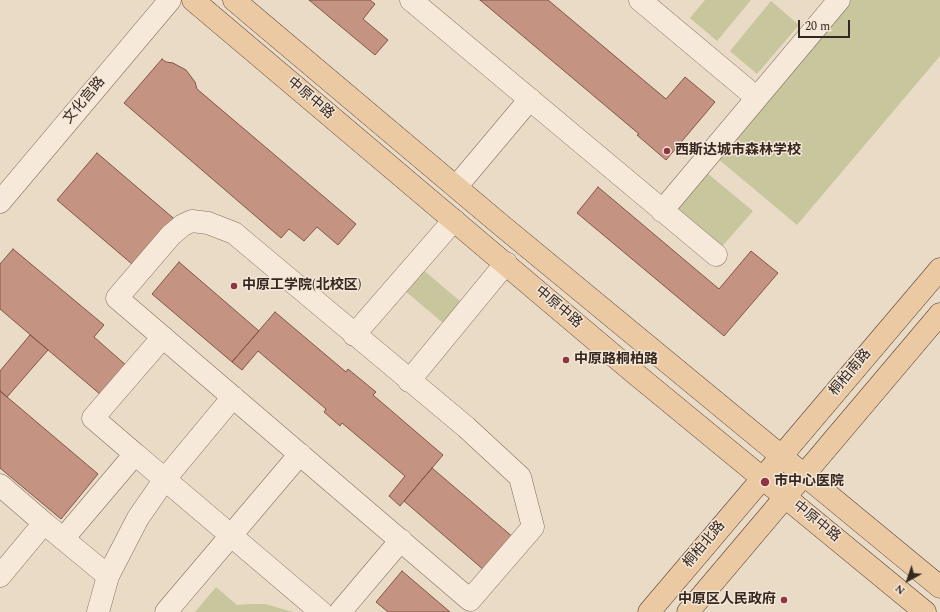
<!DOCTYPE html>
<html>
<head>
<meta charset="utf-8">
<style>
  body { margin:0 }
  #map { position:relative; width:940px; height:612px; overflow:hidden; background:#eadbc7; font-family:Spectral,serif }
  canvas { display:block }
  .north { position:absolute; left:888px; top:560px; width:40px; height:40px; -webkit-text-stroke:3px #f3e6d6; paint-order:stroke; rotate:220deg; font-size:11px; font-weight:700; line-height:16px; text-align:center; color:#362820 }
  .north::after { content:''; display:block; margin:auto; width:14px; height:18px; background:#362820; clip-path:polygon(50% 0,100% 100%,50% 72%,0 100%) }
  .scale { position:absolute; left:798px; top:20px; width:52px; height:18px; box-sizing:border-box; border:2px solid #362820; border-top:0; padding-left:5px; font-size:12px; line-height:14px; white-space:nowrap; color:#362820; -webkit-text-stroke:3px #f3e6d6; paint-order:stroke }
</style>
</head>
<body>
<div id="map">
<canvas width="940" height="612"></canvas>
<div class="north">N</div>
<div class="scale">20 m</div>
</div>
<script>
const g = document.querySelector('canvas').getContext('2d');
g.lineJoin = 'round';
function paint(path, color) {
  g.fillStyle = color;
  g.fill(path, 'evenodd');
}
function poly(rows) {
  const path = new Path2D();
  for (const r of rows) {
    path.moveTo(r[0], r[1]);
    for (let i = 2; i < r.length; i += 2) path.lineTo(r[i], r[i + 1]);
  }
  return path;
}
function trace(path, color, width, dash) {
  g.strokeStyle = color;
  g.lineWidth = width;
  g.lineCap = dash ? 'butt' : 'round';
  g.setLineDash(dash || []);
  g.stroke(path);
}
function write(font, color, halo, rows, align = 'center') {
  g.font = font + ' Spectral,"Noto Sans SC",serif';
  g.lineWidth = 3;
  g.setLineDash([]);
  g.textBaseline = 'middle';
  g.strokeStyle = halo;
  g.fillStyle = color;
  for (const [text, x, y, turn = 0] of rows) {
    g.save();
    g.translate(x, y);
    g.rotate((+turn || 0) * Math.PI / 180);
    g.textAlign = isNaN(turn) ? turn : align;
    if (halo) g.strokeText(text, 0, 0);
    g.fillText(text, 0, 0);
    g.restore();
  }
}
paint(poly([
  [705,0,751,0,717,41,690,18],
  [850,0,940,0,940,56,797,225,717,158],
  [771,1,799,25,757,74,730,51],
  [707,173,753,211,718,251,673,213],
  [422,269,461,302,443,323,404,290],
  [216,587,237,605,251,604,265,604,293,612,195,612]
]), '#c8c69c');
const building = poly([
  [309,0,370,0,375,4,363,19,388,40,375,55,309,0],
  [480,0,548,0,666,99,685,77,715,102,666,160,637,135,639,134,480,0],
  [162,59,166,62,173,63,186,70,195,82,197,89,356,224,338,245,317,227,304,241,289,229,281,238,124,103,162,59],
  [97,153,179,223,139,270,57,200,97,153],
  [598,187,719,289,751,251,778,273,724,336,577,213,598,187],
  [13,249,104,325,94,337,127,366,101,395,0,309,0,264,13,249],
  [179,262,259,331,232,362,152,294,179,262],
  [275,312,346,372,348,369,376,392,373,395,443,455,400,506,389,496,405,476,342,423,340,426,324,412,326,409,258,351,242,370,232,362,275,312],
  [30,335,48,350,7,397,0,391,0,371,30,335],
  [0,391,98,474,61,519,0,468,0,391],
  [432,468,514,538,485,571,404,501,432,468],
  [402,571,450,612,388,612,376,602,402,571]
]);
paint(building, '#c59381');
trace(building, '#825546', 1);
const minor = poly([
  [411,0,716,255],
  [640,0,757,98],
  [456,187,530,99],
  [0,202,170,0],
  [662,211,839,0],
  [192,221,208,223,234,233,466,427,520,477,533,527,470,600,117,298,171,235,183,225,192,221],
  [354,335,454,220],
  [409,381,506,263],
  [135,454,93,418,163,337],
  [0,485,44,523],
  [63,539,135,454,321,612],
  [0,576,44,523,108,576],
  [98,612,108,576,138,518,165,479,233,397],
  [166,612,300,454],
  [340,612,401,540]
]);
const major = poly([
  [193,0,632,371,925,612],
  [234,0,501,225,940,587],
  [649,612,940,269],
  [688,612,940,314]
]);
trace(minor, '#856d5e', 23);
trace(major, '#533c32', 23);
trace(minor, '#f6e9da', 22);
trace(major, '#eac9a3', 22);
for (const [x, y, r, color] of [
  [667,151,4,"#8e3442"],
  [234,286,4,"#8e3442"],
  [566,360,4,"#8e3442"],
  [765,482,5,"#8e3442"],
  [784,600,4,"#8e3442"]
]) {
  const dot = new Path2D();
  dot.arc(x, y, r, 0, 2 * Math.PI);
  g.fillStyle = color;
  g.fill(dot);
  trace(dot, '#f3e6d6', 1.5);
}
write('14px', '#362820', '#f3e6d6', [
  ["中原中路",310,99,40],
  ["文化宫路",85,101,-50],
  ["中原中路",558,308,40],
  ["桐柏南路",851,373,-50],
  ["中原中路",816,522,39],
  ["桐柏北路",705,545,-50]
]);
write('bold 14px', '#362820', '#f3e6d6', [
  ["西斯达城市森林学校",675,151],
  ["中原工学院(北校区)",242,286],
  ["中原路桐柏路",574,360],
  ["市中心医院",774,482],
  ["中原区人民政府",776,600,"right"]
], 'left');
</script>
</body>
</html>
